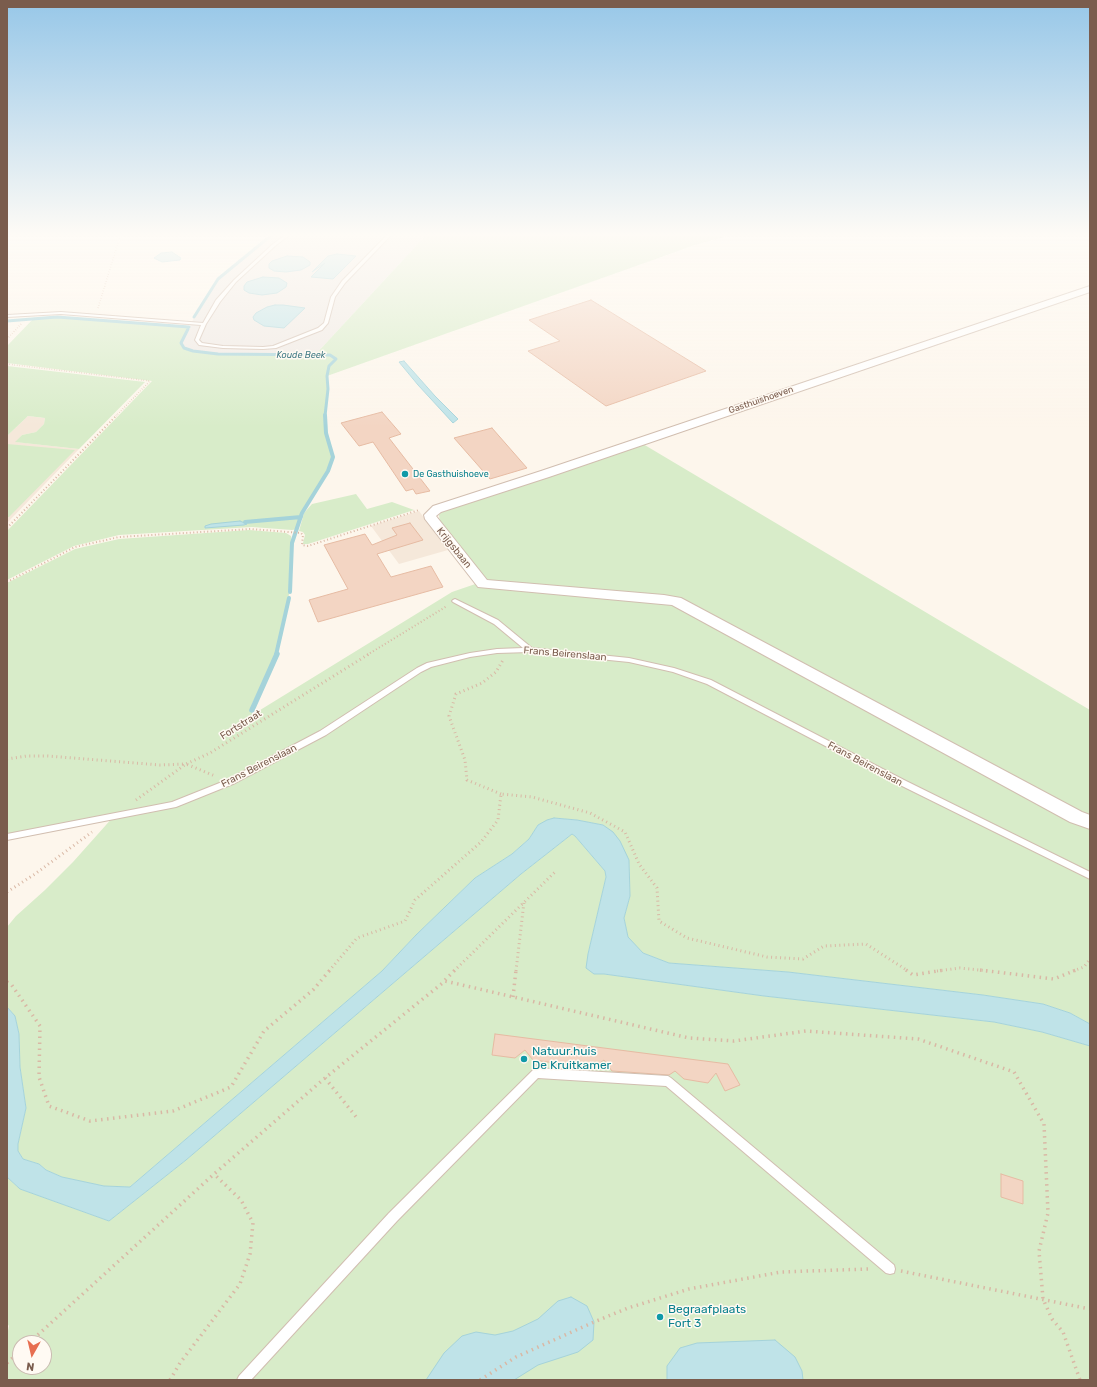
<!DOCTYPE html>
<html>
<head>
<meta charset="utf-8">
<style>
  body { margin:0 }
  #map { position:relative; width:1097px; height:1387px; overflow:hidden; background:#fdf6ec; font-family:Rubik,sans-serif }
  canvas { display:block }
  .frame { position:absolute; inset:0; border:8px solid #7a5c4d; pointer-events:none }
  .north { position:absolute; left:12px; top:1335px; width:40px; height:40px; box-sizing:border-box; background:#fffaf3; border:1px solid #cabbb1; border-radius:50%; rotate:188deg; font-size:11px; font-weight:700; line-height:16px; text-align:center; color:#7a5c4d }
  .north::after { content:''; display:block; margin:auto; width:14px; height:18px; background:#e76f51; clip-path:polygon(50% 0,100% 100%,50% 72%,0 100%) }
</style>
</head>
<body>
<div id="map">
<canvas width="1097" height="1387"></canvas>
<div class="frame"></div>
<div class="north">N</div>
</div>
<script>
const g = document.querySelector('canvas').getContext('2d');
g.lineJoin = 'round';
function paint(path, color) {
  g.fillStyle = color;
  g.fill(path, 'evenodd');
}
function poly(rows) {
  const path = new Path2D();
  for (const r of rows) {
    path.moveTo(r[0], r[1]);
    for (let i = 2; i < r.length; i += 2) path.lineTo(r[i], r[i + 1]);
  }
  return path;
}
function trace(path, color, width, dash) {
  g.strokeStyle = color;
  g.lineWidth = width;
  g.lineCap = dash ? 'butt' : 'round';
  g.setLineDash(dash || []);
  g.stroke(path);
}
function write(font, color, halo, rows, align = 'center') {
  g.font = font + ' Rubik,sans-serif';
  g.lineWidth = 3;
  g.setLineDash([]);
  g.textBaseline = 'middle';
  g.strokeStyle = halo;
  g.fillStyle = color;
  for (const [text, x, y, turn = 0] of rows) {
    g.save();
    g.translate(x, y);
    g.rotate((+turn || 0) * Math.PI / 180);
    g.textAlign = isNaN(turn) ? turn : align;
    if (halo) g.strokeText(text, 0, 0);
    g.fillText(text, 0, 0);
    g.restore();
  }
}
paint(poly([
  [28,416,45,418,44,424,36,432,22,435,16,442,79,449,7,523,7,436],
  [419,511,448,550,399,564,371,526]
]), '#f5e8da');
paint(poly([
  [274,233,428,233,315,355,218,354,193,351,184,348,181,343,183,338,208,293,218,279]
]), '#efe9e4');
paint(poly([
  [428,233,738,233,695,245,327,376,328,389,325,415,326,433,333,457,328,471,302,513,298,529,292,530,252,527,119,535,74,546,7,580,7,531,152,381,7,363,7,346,33,319,57,317,189,327,181,344,184,348,193,351,218,354,315,355],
  [7,366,68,373,145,382,79,449,15,442,22,435,36,432,44,424,45,418,28,416,7,436],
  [7,444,75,450,9,517,7,517],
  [643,444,1090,710,1090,1024,1070,1013,1043,1004,983,995,788,972,669,963,643,953,628,938,624,918,630,896,629,860,603,825,577,820,554,818,538,825,529,839,512,854,475,878,416,935,382,971,130,1187,104,1186,62,1177,46,1170,39,1164,23,1159,18,1151,18,1144,26,1108,20,1067,19,1034,15,1016,7,1007,7,927,16,916,45,890,73,862,114,816,7,837,7,583,75,549,119,539,249,530,286,533,291,536,292,543,291,582,282,636,277,654,252,704,252,715,452,592,487,580,479,574,440,523,439,515,442,511],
  [356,494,367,509,392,502,414,510,308,544,303,544,303,543,305,535,303,532,299,531,304,513,312,504],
  [572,834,575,836,605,871,606,877,588,954,594,974,604,974,764,996,994,1022,1042,1032,1090,1046,1090,1380,7,1380,7,1336,9,1326,7,1323,7,1177,20,1189,109,1221,186,1160,521,874],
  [20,1343,44,1343,44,1367,20,1367]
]), '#d8ecc9');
const water = poly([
  [172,252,181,258,180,260,162,262,154,258,161,253,172,252],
  [337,254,356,256,333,279,311,277,325,263,312,272,328,256,337,254],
  [287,256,303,257,310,262,310,265,301,270,286,272,274,271,269,268,269,264,272,261,287,256],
  [263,277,279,278,287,283,286,287,277,293,262,295,249,293,244,290,244,286,247,282,263,277],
  [275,305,283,305,305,308,284,328,264,326,254,320,253,317,256,313,267,307,275,305],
  [404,361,435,396,458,419,453,423,418,385,399,362,404,361],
  [240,521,247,524,244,525,205,528,205,526,211,524,240,521],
  [554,818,577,820,603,825,613,832,620,841,629,860,630,896,624,918,628,937,643,953,669,963,788,972,983,995,1043,1004,1070,1013,1090,1024,1090,1046,1042,1032,994,1022,764,996,604,974,594,974,586,968,588,954,606,877,605,871,575,836,572,834,521,874,186,1160,109,1221,20,1189,7,1177,7,1007,15,1016,19,1034,20,1067,26,1108,18,1144,18,1151,23,1159,39,1164,46,1170,62,1177,104,1186,130,1187,382,971,416,935,475,878,512,854,529,839,538,825,547,820,554,818],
  [571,1297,587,1306,594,1322,593,1340,578,1352,538,1365,514,1380,426,1380,444,1353,462,1336,476,1332,495,1335,513,1331,538,1319,558,1301,571,1297],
  [775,1340,795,1357,802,1371,803,1380,667,1380,667,1366,680,1348,697,1343,775,1340]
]);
paint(water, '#bfe3e8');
trace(water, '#a5d3da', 1);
trace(poly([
  [194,317,218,279,274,233],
  [7,321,57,317,189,327],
  [188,329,181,343,184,348,193,351,218,354,330,355,336,359,329,366,327,376,328,389,325,416]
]), '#a5d3da', 3);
trace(poly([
  [245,522,301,517],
  [290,592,292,543,302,513,328,471,333,457,326,433,325,415],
  [276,655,289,598]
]), '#a5d3da', 4);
trace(poly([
  [252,710,277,654]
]), '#a5d3da', 5.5);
const building = poly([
  [591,300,706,371,606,406,528,351,560,341,529,320,591,300],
  [382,412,401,434,389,438,430,491,416,494,413,489,406,491,373,442,359,446,341,423,382,412],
  [492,428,527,468,490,479,454,438,492,428],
  [410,523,423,540,377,554,391,577,431,566,443,587,318,622,309,600,348,589,324,545,365,534,372,545,397,535,392,528,410,523],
  [495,1034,728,1064,740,1085,725,1091,716,1073,708,1083,684,1079,675,1071,669,1075,612,1071,604,1060,593,1068,533,1060,525,1050,515,1058,492,1055,495,1034],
  [1001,1174,1023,1181,1023,1204,1001,1197,1001,1174]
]);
paint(building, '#f3d5c3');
trace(building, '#e6bba3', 1);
const service = poly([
  [288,233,292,233,275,246,236,282,220,302,206,324,199,340,202,343,223,346,263,347,273,346,318,328,324,323,331,297,342,281,389,233,393,233,345,283,335,297,328,323,322,330,276,348,263,349,223,348,199,345,195,340,201,325,61,314,7,317,7,315,61,312,203,323,216,300,234,280,273,244,288,233],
  [455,599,498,620,532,648,629,658,674,668,711,680,904,780,1090,872,1090,879,898,784,707,684,673,672,629,662,530,652,497,653,470,657,431,667,421,672,326,735,233,784,176,807,7,840,7,834,172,802,227,780,320,731,417,668,427,663,470,653,497,649,523,648,494,624,453,602,452,601,453,600,455,599],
  [536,1068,668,1076,671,1078,894,1265,895,1269,894,1273,890,1274,886,1273,666,1086,538,1078,397,1221,251,1380,237,1380,239,1376,389,1213,533,1070,536,1068]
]);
const minor = poly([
  [1090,286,1090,292,549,477,441,512,436,516,487,580,664,595,681,598,1082,812,1090,815,1090,829,1070,822,672,605,478,587,425,519,424,515,433,506,541,471,1090,286]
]);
trace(service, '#d1beb0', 2);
trace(minor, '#d1beb0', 2);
trace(poly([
  [98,308,121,233],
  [7,339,22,323],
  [7,364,150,381,116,416]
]), '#d9b8a5', 1.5, [0.5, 2]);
trace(poly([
  [7,528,117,415],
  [7,582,75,547,119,537,251,529,301,533,303,535,302,545,308,546,419,510],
  [367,655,447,606]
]), '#d9b8a5', 2, [1, 2.5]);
trace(poly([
  [7,759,27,756,48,756,160,765,186,764,210,753,369,654],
  [501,794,467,780,465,760,449,716,456,694,482,683,496,672,503,660],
  [136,800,186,764,215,776],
  [7,892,35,874,92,832],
  [329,971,357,938,405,921,415,900,481,842,498,820,501,794,532,797,590,813,625,832,639,864,657,888,659,921,687,938,767,957,803,959,824,946,866,944,908,971],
  [454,971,556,871],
  [516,971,524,902],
  [937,971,960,968,989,971],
  [1073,971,1084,967,1090,959]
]), '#d9b8a5', 3, [1, 3.5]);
trace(poly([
  [906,970,913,975,944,970],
  [980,970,1054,979,1076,970],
  [445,980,455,970],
  [7,982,11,984,40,1026,39,1077,49,1106,90,1121,173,1111,231,1087,264,1031,313,990,330,970],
  [513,997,516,970],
  [325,1078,357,1118],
  [901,1271,1090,1309],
  [29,1343,214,1174,325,1078,445,981,689,1038,734,1041,806,1031,918,1039,1014,1072,1044,1124,1048,1213,1039,1251,1043,1299,1052,1319,1063,1332,1080,1380],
  [7,1363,20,1351],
  [170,1380,180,1363,240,1284,250,1254,253,1223,241,1200,214,1174],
  [480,1380,516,1357,594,1322,628,1308,689,1289,781,1272,868,1269]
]), '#d9b8a5', 3.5, [1.5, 4.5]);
paint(service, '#fff');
paint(minor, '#fff');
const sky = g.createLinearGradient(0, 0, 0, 427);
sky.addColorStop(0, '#97c7e8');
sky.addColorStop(0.55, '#fefbf6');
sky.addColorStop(1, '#fefbf600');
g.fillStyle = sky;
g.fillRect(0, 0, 1097, 427);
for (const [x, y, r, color] of [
  [405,474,4,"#0f9aa8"],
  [524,1059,4,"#0f9aa8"],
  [660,1317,4,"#0f9aa8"]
]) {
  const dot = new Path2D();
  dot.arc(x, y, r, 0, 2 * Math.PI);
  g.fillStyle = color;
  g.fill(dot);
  trace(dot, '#fffaf3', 1.5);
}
write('italic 9px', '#437c86', '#fffaf3', [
  ["Koude Beek",301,355]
]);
write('9px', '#7a5c4d', '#fffaf3', [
  ["Gasthuishoeven",761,400,-19]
]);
write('9px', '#0d838f', '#fffaf3', [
  ["De Gasthuishoeve",413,474]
], 'left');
write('10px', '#7a5c4d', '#fffaf3', [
  ["Krijgsbaan",454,548,51],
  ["Frans Beirenslaan",565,654,5],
  ["Fortstraat",241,725,-32],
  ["Frans Beirenslaan",865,764,28],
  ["Frans Beirenslaan",259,766,-27]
]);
write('12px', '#0d838f', '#fffaf3', [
  ["Natuur.huis",532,1052],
  ["De Kruitkamer",532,1066],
  ["Begraafplaats",668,1310],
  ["Fort 3",668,1324]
], 'left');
</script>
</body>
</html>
